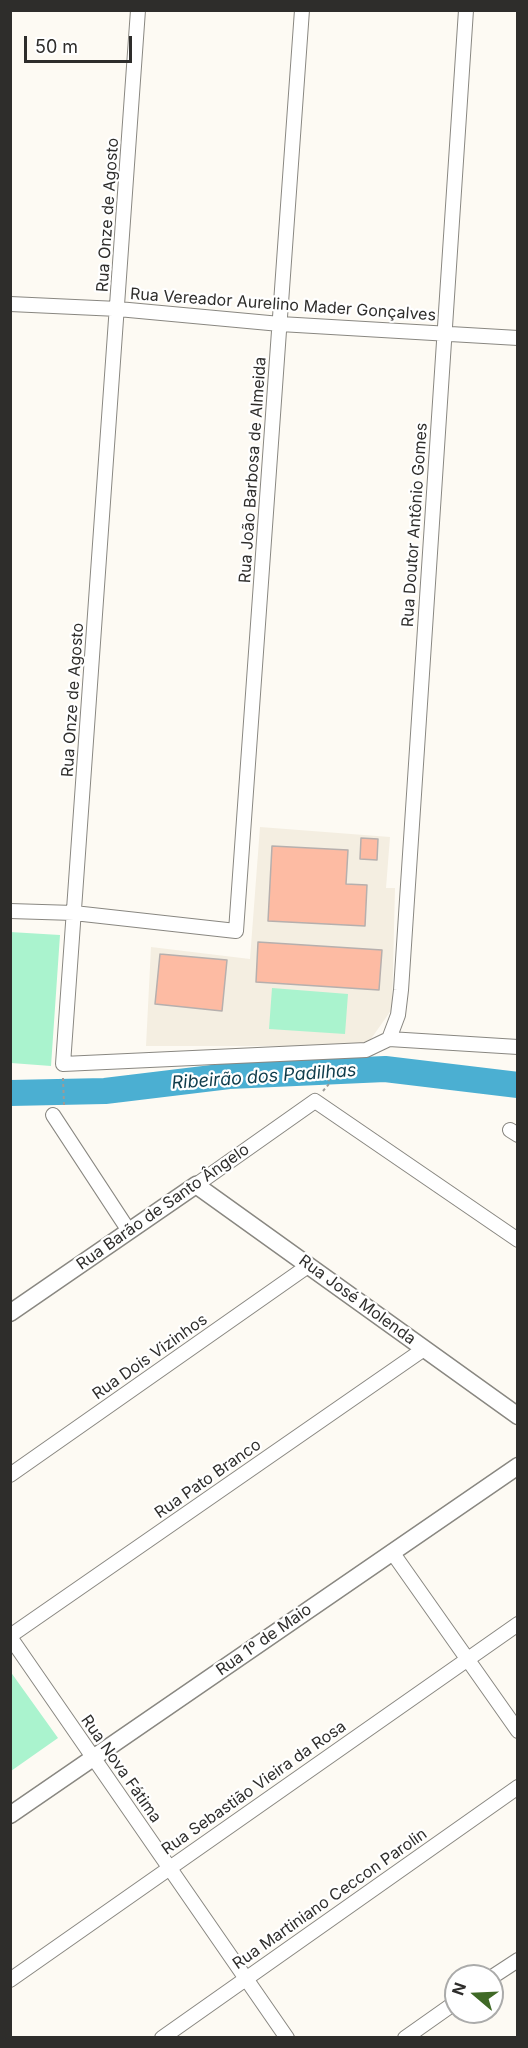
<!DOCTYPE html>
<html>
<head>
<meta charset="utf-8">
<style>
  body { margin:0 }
  #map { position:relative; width:528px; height:2048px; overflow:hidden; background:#fdfaf3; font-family:Inter,sans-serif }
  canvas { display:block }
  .frame { position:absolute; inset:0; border:12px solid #2e2d2b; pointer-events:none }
  .north { position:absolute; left:444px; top:1964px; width:60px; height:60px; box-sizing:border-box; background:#fff; border:2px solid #ababaa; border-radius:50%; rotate:289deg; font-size:16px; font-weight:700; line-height:24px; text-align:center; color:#2e2d2b }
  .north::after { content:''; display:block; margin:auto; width:21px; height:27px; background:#3f6926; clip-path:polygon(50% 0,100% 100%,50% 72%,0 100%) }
  .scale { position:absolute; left:24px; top:36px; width:108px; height:27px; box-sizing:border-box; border:3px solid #2e2d2b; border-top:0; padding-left:8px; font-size:18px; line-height:21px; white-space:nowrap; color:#2e2d2b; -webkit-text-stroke:4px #fff; paint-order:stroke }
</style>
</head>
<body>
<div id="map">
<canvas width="528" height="2048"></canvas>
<div class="frame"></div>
<div class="north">N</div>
<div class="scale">50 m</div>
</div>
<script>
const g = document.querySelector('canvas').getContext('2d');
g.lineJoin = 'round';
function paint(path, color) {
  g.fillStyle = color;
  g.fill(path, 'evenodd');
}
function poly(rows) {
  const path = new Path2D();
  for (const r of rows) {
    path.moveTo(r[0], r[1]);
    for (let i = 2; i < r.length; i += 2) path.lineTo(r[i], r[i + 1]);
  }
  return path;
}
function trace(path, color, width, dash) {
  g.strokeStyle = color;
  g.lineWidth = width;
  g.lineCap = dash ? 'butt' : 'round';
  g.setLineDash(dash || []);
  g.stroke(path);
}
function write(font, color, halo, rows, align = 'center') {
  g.font = font + ' Inter,sans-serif';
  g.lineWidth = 4.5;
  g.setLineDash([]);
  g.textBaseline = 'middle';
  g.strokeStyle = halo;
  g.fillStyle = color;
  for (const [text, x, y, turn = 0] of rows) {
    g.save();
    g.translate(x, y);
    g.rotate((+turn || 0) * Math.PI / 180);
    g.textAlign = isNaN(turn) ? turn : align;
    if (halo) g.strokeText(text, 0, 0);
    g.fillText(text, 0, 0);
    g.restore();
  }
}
paint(poly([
  [260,827,390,837,386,888,395,888,392,1009,366,1046,146,1046,151,947,250,959]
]), '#f4eee1');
paint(poly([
  [10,932,60,935,51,1066,11,1063],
  [272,988,348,994,345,1034,269,1029],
  [10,1671,58,1738,11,1771,10,1771]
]), '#aaf3ce');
trace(poly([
  [10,1093,105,1091,229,1076,385,1069,518,1085]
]), '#4bafd2', 26);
const building = poly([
  [361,838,378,839,377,860,360,859,361,838],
  [272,846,348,850,346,884,367,885,365,926,268,921,272,846],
  [258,942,382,950,379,990,256,982,258,942],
  [160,954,227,960,222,1011,155,1004,160,954]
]);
paint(building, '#fdbba3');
trace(building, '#b6afad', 1.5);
const minor = poly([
  [138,10,63,1064,366,1050,389,1039,518,1047],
  [10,304,118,309,280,324,518,338],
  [10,911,74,913,236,931,302,10],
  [389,1039,398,1015,401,990,466,10],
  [53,1115,129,1231],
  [510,1130,518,1135],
  [196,1185,315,1101,518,1240],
  [10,1475,308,1266],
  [392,1552,518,1731],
  [10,1636,424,1349],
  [10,1637,287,2038],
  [492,1977,518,1960],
  [10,1980,518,1624],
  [162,2038,518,1787],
  [405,2038,456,2002]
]);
const tertiary = poly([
  [10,1313,196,1185,518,1416],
  [10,1815,518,1466]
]);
trace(minor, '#898781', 16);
trace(tertiary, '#898781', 19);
trace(poly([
  [63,1078,64,1105],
  [323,1091,329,1084,328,1066]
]), '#9d9b97', 2, [3, 3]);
trace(minor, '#fff', 14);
trace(tertiary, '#fff', 16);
write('16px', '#2e2d2b', '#fff', [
  ["Rua Onze de Agosto",108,215,-86],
  ["Rua Vereador Aurelino Mader Gonçalves",283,305,4],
  ["Rua João Barbosa de Almeida",253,470,-86],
  ["Rua Doutor Antônio Gomes",415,525,-86],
  ["Rua Onze de Agosto",73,700,-86],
  ["Rua Barão de Santo Ângelo",163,1207,-35],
  ["Rua José Molenda",357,1300,36],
  ["Rua Dois Vizinhos",150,1357,-35],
  ["Rua Pato Branco",208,1479,-35],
  ["Rua 1º de Maio",264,1640,-35],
  ["Rua Nova Fátima",121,1769,55],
  ["Rua Sebastião Vieira da Rosa",254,1788,-35],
  ["Rua Martiniano Ceccon Parolin",330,1899,-35]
]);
write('italic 18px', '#0f3c4b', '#fff', [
  ["Ribeirão dos Padilhas",264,1077,-4]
]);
</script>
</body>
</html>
